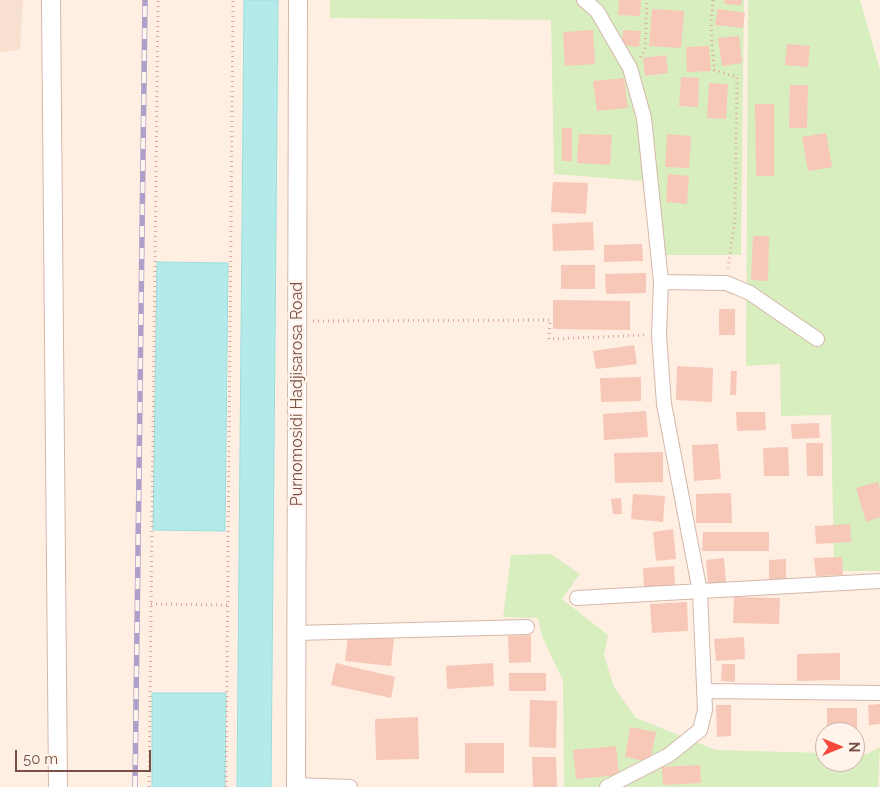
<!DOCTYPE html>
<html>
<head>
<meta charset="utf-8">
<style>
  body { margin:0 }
  #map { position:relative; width:880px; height:787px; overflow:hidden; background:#ffefe3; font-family:Raleway,sans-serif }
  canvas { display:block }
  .north { position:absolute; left:815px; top:722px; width:50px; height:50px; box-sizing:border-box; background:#fff4eb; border:1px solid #cab2a9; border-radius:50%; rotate:90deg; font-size:14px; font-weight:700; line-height:20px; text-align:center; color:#7a5046 }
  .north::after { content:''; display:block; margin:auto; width:18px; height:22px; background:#f6483b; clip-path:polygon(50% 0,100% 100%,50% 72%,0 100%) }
  .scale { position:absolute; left:15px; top:750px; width:136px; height:22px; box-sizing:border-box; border:2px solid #7a5046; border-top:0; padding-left:6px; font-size:15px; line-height:18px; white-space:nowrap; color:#7a5046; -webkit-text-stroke:4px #fff4eb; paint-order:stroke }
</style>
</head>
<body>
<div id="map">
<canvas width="880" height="787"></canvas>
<div class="north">N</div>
<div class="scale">50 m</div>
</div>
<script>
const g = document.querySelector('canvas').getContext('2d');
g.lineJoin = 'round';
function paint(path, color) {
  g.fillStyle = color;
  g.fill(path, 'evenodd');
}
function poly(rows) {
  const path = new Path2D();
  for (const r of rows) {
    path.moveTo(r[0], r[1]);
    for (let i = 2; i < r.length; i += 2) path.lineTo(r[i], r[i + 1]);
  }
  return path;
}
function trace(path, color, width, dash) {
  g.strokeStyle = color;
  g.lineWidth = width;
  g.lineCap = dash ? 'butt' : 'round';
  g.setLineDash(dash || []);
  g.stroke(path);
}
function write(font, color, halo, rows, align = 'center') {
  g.font = font + ' Raleway,sans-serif';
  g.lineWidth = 5;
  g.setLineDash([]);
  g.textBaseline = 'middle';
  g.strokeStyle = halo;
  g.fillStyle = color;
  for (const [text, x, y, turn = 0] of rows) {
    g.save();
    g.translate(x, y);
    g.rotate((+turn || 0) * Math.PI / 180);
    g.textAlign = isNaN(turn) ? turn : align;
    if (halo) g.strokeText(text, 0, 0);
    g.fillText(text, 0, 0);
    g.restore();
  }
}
paint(poly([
  [0,0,23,0,20,50,0,52]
]), '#f7e0d0');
paint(poly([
  [330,0,744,0,741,255,652,255,642,181,554,174,551,20,330,18],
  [748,0,860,0,880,70,880,571,834,571,831,415,781,416,780,364,746,366],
  [551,554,580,574,562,599,608,635,604,655,614,687,636,718,716,750,825,753,825,762,855,762,855,754,867,754,880,747,878,787,564,787,563,681,542,636,538,618,503,617,511,555]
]), '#d9eebf');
const water = poly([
  [244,0,278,0,271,787,237,787,244,0],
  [157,262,228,263,225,531,153,530,157,262],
  [152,693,226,693,225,787,152,787,152,693]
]);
paint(water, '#b5eaea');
trace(water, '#9adddd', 1);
paint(poly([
  [619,0,641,0,640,16,618,15],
  [725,0,742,0,741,5,724,4],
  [652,9,684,11,681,48,649,46],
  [718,9,745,13,743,28,715,25],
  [593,30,595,64,565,66,563,32],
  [623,30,641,31,639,47,622,45],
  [739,36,742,63,722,66,718,38],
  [787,44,810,46,808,67,785,65],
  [709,46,711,71,687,72,686,47],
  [666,55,668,73,645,76,643,58],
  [681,77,699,78,698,107,679,106],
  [624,78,628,108,597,111,593,81],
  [709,83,728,84,726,119,707,118],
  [790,85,808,85,807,128,789,128],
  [755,104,774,104,774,176,756,176],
  [562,128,572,128,572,161,562,161],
  [826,133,832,167,808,171,802,137],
  [579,134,612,135,610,165,577,163],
  [667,134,691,136,689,168,665,167],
  [668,174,689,176,687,204,666,202],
  [553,182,588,183,586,214,551,212],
  [593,222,594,250,553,251,552,224],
  [753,236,769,236,768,281,751,280],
  [642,244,643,261,604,262,604,245],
  [561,265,595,265,595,289,561,289],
  [646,273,646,293,606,294,605,274],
  [553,300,630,301,630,330,553,329],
  [719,309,735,309,735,335,719,335],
  [634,345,637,364,596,369,593,351],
  [677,366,713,368,712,402,676,400],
  [731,371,737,371,736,395,730,395],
  [641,377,641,401,601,402,600,378],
  [646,411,648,437,604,440,603,414],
  [736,412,765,412,766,430,737,431],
  [819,423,820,438,792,439,791,424],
  [806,443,823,443,823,476,807,476],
  [718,444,721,479,694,481,692,445],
  [788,447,789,476,764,476,763,448],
  [663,452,663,482,615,483,614,453],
  [878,482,880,489,880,517,866,522,856,488],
  [731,493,732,523,696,523,696,494],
  [633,494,665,496,663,522,631,519],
  [621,498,622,514,613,514,611,499],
  [850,524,851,542,816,544,815,526],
  [673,529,676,559,656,561,653,532],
  [703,532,769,532,769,551,702,551],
  [842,557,843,575,816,576,814,558],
  [724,558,726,582,708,584,706,560],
  [786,559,786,582,769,582,769,560],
  [674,566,675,586,644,588,643,568],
  [734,597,780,598,779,624,733,623],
  [687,602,688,631,652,633,650,604],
  [348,634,394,639,391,666,345,661],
  [531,635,531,662,509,663,508,636],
  [744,637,745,659,716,661,714,639],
  [840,653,840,680,797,681,797,654],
  [336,663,395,677,391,698,331,685],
  [493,663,494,686,447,689,446,666],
  [722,664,735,664,735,682,721,681],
  [509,673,546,673,546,691,509,691],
  [530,700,557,701,556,748,529,747],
  [880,704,880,724,869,725,868,705],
  [716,705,731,705,731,736,717,737],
  [827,708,857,708,857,732,827,732],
  [418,717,419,759,376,760,375,719],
  [630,727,656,732,650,762,625,757],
  [465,743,504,743,504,773,465,773],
  [616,746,619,775,576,779,573,750],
  [532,757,556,757,557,787,533,787],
  [700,765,701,783,663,785,662,767]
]), '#f7c7b7');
const minor = poly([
  [584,0,597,11,630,68,644,118,661,282,659,335,664,404,700,592,705,710,700,730,669,755,607,787],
  [661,282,726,283,736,287,750,293,817,339],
  [577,598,880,581],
  [296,633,527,627],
  [704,691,880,693],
  [296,785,350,787]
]);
const tertiary = poly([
  [51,0,58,787],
  [296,787,298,0]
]);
trace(minor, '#d4b7aa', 16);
trace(tertiary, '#d4b7aa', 20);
trace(poly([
  [713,0,711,25,714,70,737,77,735,219,728,268],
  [640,57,645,51,647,0],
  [313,321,550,320,549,339,645,335],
  [151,604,228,605],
  [149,787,158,0],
  [226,787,233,0]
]), '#dcaa9a', 3, [1, 4]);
trace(minor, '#fff', 14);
trace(tertiary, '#fff', 18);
const rail = poly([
  [135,787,145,0]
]);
trace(rail, '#b0a0c9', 5.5);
trace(rail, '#fff4eb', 4, [11]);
write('16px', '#7a5046', '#fff4eb', [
  ["Purnomosidi Hadjisarosa Road",297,394,-90]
]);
</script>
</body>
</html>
